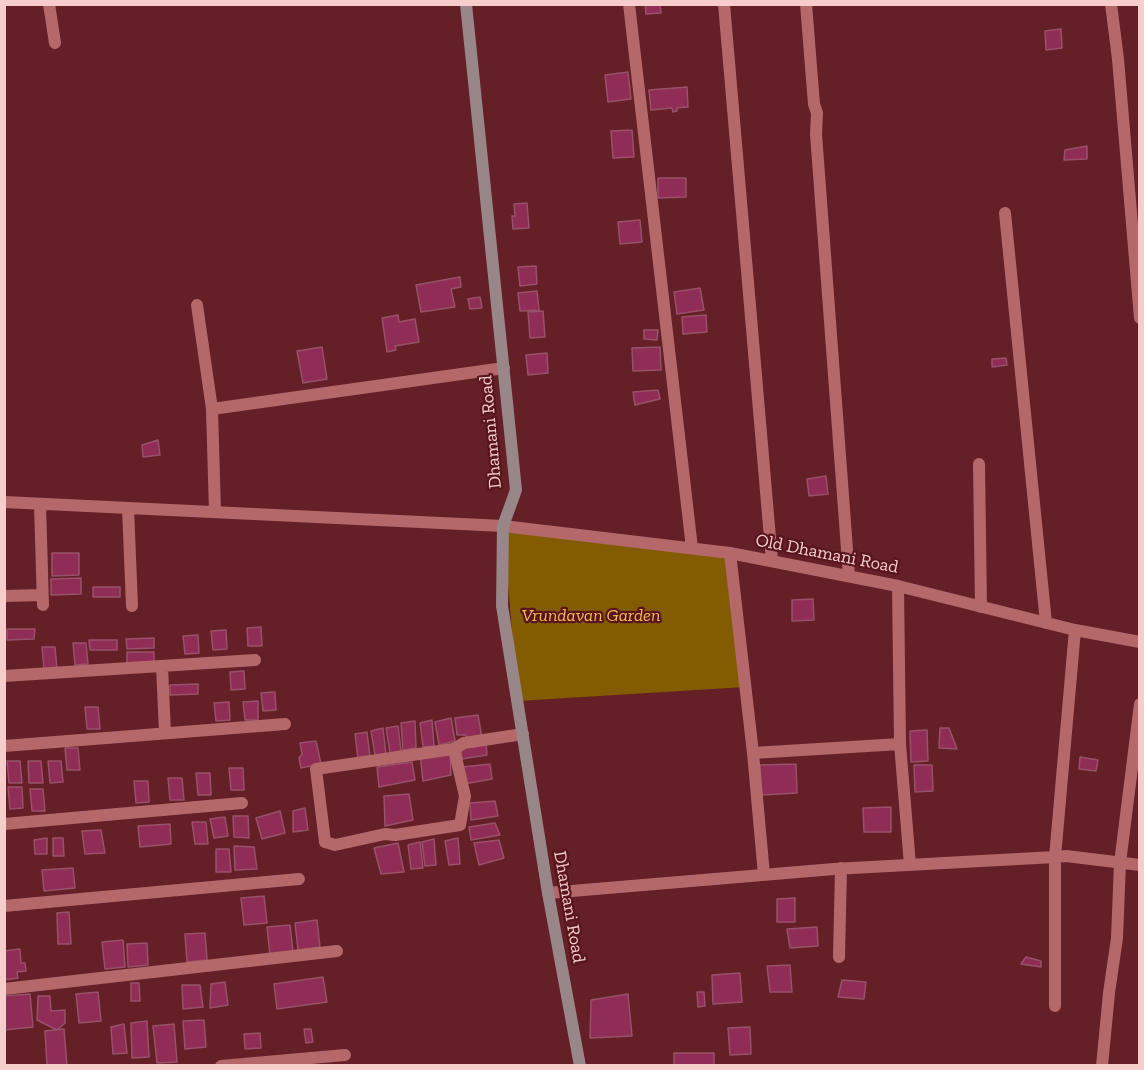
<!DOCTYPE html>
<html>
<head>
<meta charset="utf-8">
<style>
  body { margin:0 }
  #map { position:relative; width:1144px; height:1070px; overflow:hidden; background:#642026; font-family:"Zilla Slab",serif }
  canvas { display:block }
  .frame { position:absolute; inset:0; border:6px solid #f7cdcc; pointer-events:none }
</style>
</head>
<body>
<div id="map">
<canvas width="1144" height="1070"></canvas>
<div class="frame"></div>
</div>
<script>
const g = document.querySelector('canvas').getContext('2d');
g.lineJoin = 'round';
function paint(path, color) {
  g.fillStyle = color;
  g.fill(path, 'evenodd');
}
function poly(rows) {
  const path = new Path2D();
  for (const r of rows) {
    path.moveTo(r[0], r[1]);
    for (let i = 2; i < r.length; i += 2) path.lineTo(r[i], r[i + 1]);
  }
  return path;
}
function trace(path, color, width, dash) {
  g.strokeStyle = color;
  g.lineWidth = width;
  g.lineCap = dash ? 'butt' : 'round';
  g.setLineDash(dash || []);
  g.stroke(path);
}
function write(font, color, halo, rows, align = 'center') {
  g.font = font + ' "Zilla Slab",serif';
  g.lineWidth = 4.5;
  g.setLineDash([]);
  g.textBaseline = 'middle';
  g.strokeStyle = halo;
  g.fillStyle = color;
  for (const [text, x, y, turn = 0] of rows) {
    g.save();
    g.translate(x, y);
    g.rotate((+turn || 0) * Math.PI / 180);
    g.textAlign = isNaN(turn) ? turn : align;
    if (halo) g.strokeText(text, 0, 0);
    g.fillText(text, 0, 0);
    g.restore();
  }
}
paint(poly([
  [503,526,730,553,745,687,518,701]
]), '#835b00');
const building = poly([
  [645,4,660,4,661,13,646,14,645,4],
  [1061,29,1062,48,1046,50,1045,31,1061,29],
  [628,72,631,99,608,102,605,75,628,72],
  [687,87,688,107,677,108,677,111,673,112,672,108,651,110,649,90,687,87],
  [632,130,634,157,613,158,611,131,632,130],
  [1087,146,1087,159,1064,160,1065,150,1087,146],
  [658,178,686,178,686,197,658,198,658,178],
  [527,203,529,228,513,229,512,216,515,216,514,204,527,203],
  [640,220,642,242,620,244,618,222,640,220],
  [536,266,537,284,520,286,518,267,536,266],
  [460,277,461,287,451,289,455,307,421,312,416,285,460,277],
  [700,288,704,310,677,314,674,292,700,288],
  [537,291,539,310,520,311,518,293,537,291],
  [480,297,482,308,470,309,468,299,480,297],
  [543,311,545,337,530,338,528,312,543,311],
  [398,315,399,322,415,319,419,342,395,346,396,350,387,352,382,318,398,315],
  [706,315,707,332,683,334,682,317,706,315],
  [644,330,658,330,657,340,644,339,644,330],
  [322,347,327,379,303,383,297,351,322,347],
  [660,347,661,370,633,371,632,348,660,347],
  [547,353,548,373,528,375,526,355,547,353],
  [1006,358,1007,365,992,367,992,359,1006,358],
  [658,390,660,399,635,405,633,392,658,390],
  [158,440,160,455,143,457,142,445,158,440],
  [826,476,828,494,809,496,807,479,826,476],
  [52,553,79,553,79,575,52,576,52,553],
  [81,578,81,594,51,595,51,579,81,578],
  [93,587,120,587,120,597,93,597,93,587],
  [813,599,814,620,792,621,792,600,813,599],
  [261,627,262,646,248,646,247,628,261,627],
  [7,629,35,629,34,639,7,640,7,629],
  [226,630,227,649,213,650,211,631,226,630],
  [198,635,199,653,185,654,183,636,198,635],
  [154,638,154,648,127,649,126,639,154,638],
  [89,640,117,640,117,650,90,650,89,640],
  [73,643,86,643,88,664,75,665,73,643],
  [42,647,55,647,57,669,44,669,42,647],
  [127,652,154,652,154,662,127,663,127,652],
  [244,671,245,689,231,690,230,672,244,671],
  [198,684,198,694,170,695,170,685,198,684],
  [275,692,276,710,263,711,261,693,275,692],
  [258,701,258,720,245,720,243,702,258,701],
  [229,702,230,720,216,721,214,703,229,702],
  [85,707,98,707,100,729,87,729,85,707],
  [478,715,482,738,466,740,466,735,457,735,455,718,478,715],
  [451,718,455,741,439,745,435,722,451,718],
  [432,720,434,746,423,747,420,723,432,720],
  [415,721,416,748,403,750,401,723,415,721],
  [398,726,401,751,390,753,386,728,398,726],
  [383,728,386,754,375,755,371,731,383,728],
  [940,728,949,728,957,749,939,748,940,728],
  [927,730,928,761,911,762,910,731,927,730],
  [367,732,370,757,358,759,355,734,367,732],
  [316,741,321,764,301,768,299,758,302,754,300,743,316,741],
  [486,742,487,755,462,759,461,746,486,742],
  [65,748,78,748,80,770,67,770,65,748],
  [450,751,451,775,423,781,420,755,450,751],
  [1080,757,1098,760,1096,771,1079,769,1080,757],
  [7,761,20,761,22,783,9,783,7,761],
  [28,761,41,761,43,783,29,783,28,761],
  [48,761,61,761,63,782,50,783,48,761],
  [412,762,415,780,379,787,377,767,412,762],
  [490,764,492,779,464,784,462,767,490,764],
  [796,764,797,793,761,795,760,765,796,764],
  [914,765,932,765,933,791,915,792,914,765],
  [229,768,243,768,244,790,231,790,229,768],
  [196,773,210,773,211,795,198,795,196,773],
  [168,778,182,778,184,800,170,800,168,778],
  [134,781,148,781,149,802,136,803,134,781],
  [8,787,22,787,23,808,10,809,8,787],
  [30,789,43,789,45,811,32,811,30,789],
  [409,794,413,820,385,826,384,796,409,794],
  [495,801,498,816,471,820,470,803,495,801],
  [891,807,891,832,864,832,863,808,891,807],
  [305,808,308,830,293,832,293,811,305,808],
  [280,811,285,833,262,839,256,818,280,811],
  [233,816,248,816,249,838,234,837,233,816],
  [225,817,228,836,214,838,210,819,225,817],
  [192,822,206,822,208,844,195,844,192,822],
  [495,823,500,835,471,840,469,827,495,823],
  [170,824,171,844,140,847,138,826,170,824],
  [101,830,105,853,85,854,82,831,101,830],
  [47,838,47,854,35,854,34,840,47,838],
  [53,838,63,838,64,856,53,856,53,838],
  [458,838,460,864,449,865,445,841,458,838],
  [434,839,436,865,425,866,422,842,434,839],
  [499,840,504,858,479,865,474,843,499,840],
  [420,842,423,868,411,869,408,845,420,842],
  [398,843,404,872,381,874,374,848,398,843],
  [234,846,254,847,257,869,235,870,234,846],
  [216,849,229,849,231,872,216,872,216,849],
  [73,868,75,888,44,891,42,870,73,868],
  [264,896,267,923,244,925,241,898,264,896],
  [795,898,795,922,777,922,777,899,795,898],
  [69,912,71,944,58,944,57,913,69,912],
  [317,920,320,947,298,950,295,923,317,920],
  [290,925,293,952,270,955,267,927,290,925],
  [817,927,818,946,790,948,787,929,817,927],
  [205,933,207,960,187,962,185,934,205,933],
  [123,940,125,967,105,969,102,942,123,940],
  [147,943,148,965,128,967,127,944,147,943],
  [20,949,21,963,25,963,26,971,17,972,18,978,4,980,4,951,20,949],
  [1026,957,1041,961,1041,967,1021,964,1026,957],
  [790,965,792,992,770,992,767,966,790,965],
  [740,973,742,1002,713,1004,712,975,740,973],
  [323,977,327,1002,277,1009,274,984,323,977],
  [842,980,866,982,864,999,838,997,842,980],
  [225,982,228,1005,210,1008,211,984,225,982],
  [131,983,139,983,140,1001,131,1001,131,983],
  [182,985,200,985,203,1007,183,1009,182,985],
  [98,992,101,1021,79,1023,76,994,98,992],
  [697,992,704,992,705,1006,698,1007,697,992],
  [30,994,33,1027,4,1030,4,996,30,994],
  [628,994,632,1036,590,1038,591,1000,628,994],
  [38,996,50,996,51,1011,65,1010,65,1023,57,1030,37,1020,38,996],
  [204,1020,206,1047,185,1049,183,1021,204,1020],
  [147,1021,149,1057,132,1058,131,1023,147,1021],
  [124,1024,127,1053,113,1054,111,1027,124,1024],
  [174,1024,177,1062,157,1063,153,1026,174,1024],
  [750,1027,751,1054,730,1055,728,1028,750,1027],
  [64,1029,67,1066,47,1066,45,1031,64,1029],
  [304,1029,311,1029,313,1042,306,1043,304,1029],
  [260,1033,261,1048,245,1049,244,1034,260,1033],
  [674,1053,714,1053,714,1066,674,1066,674,1053]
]);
paint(building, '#902d56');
trace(building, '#98516a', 1.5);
trace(poly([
  [49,4,55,43],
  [629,4,692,548],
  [724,4,772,561],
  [806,4,814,104,817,113,816,134,849,576],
  [1111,4,1118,59,1140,318],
  [1005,213,1046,623],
  [197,305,212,409],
  [979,464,981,607],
  [4,502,503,526,730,553,898,586,1075,630,1140,642],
  [40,504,43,605],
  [128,508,132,606],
  [215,512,212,409,504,368],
  [730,553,753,753,764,875],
  [898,586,900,744],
  [4,596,42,595],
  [162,666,165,733],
  [4,676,255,660],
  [4,746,285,724],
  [453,749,316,769,325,842,335,845,385,834,395,835,460,825,465,796,454,749,464,743,523,734],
  [753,753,900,744,910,865],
  [4,824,242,803],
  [548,893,834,869,1055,857,1066,856,1140,865],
  [4,906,299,879],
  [839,957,841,868],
  [4,989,337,951],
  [1055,1006,1055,857,1075,630],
  [221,1066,345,1055],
  [1102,1066,1109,993,1117,938,1120,863,1140,704]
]), '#b4686a', 12);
trace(poly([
  [466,4,516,490,503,526,502,606,548,893,580,1066]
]), '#988689', 12);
write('18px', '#f7cdcc', '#58151c', [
  ["Dhamani Road",491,432,-95],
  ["Old Dhamani Road",827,554,11],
  ["Dhamani Road",569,907,80]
]);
write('italic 18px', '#f5bb55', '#58151c', [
  ["Vrundavan Garden",591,616]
]);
</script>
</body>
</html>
